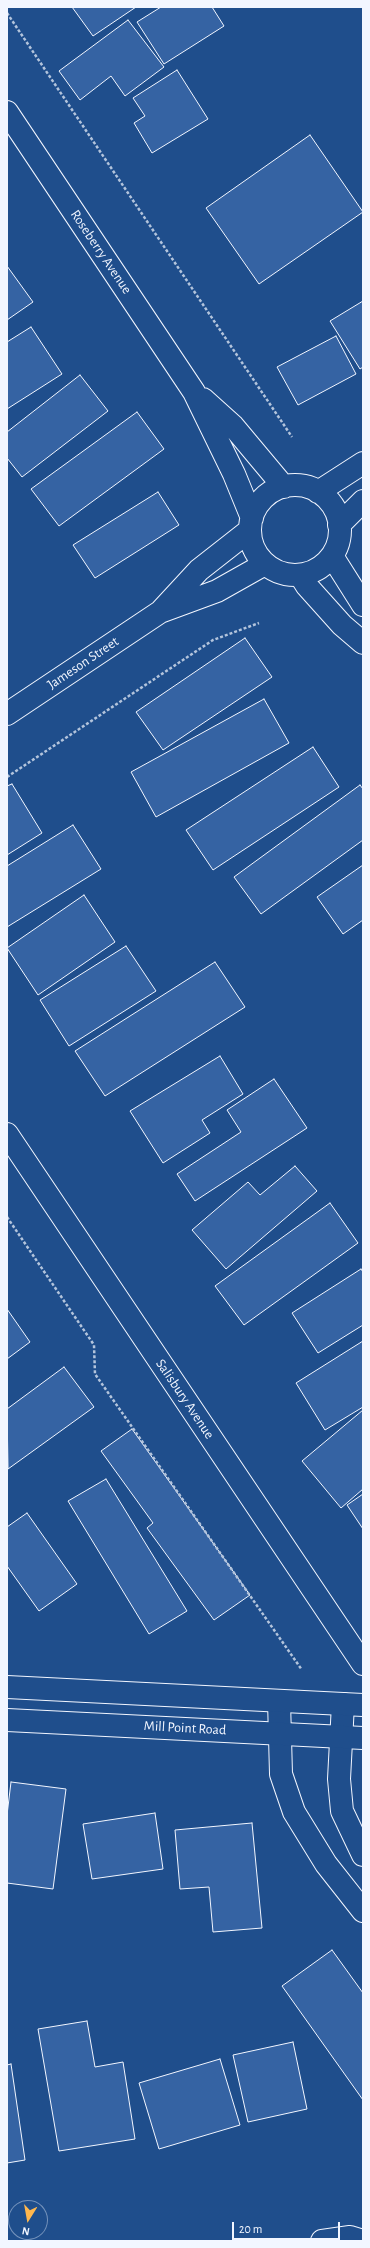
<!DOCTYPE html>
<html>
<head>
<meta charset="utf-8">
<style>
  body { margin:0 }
  #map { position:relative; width:370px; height:2248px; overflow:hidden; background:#1f4e8c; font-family:"Alegreya Sans",sans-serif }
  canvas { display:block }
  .frame { position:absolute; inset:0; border:8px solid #f2f6ff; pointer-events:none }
  .north { position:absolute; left:8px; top:2200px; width:40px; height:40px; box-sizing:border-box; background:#1f4e8c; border:1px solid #7391ba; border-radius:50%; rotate:191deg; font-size:11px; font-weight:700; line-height:16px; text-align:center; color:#f2f6ff }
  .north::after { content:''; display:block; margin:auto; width:14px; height:18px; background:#ffb74d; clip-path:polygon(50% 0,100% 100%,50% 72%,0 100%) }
  .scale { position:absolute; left:232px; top:2222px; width:108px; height:18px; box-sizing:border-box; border:2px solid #f2f6ff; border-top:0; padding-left:5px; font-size:12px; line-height:14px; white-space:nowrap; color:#f2f6ff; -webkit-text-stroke:3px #1f4e8c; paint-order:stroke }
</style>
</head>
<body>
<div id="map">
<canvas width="370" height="2248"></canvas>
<div class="frame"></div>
<div class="north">N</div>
<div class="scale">20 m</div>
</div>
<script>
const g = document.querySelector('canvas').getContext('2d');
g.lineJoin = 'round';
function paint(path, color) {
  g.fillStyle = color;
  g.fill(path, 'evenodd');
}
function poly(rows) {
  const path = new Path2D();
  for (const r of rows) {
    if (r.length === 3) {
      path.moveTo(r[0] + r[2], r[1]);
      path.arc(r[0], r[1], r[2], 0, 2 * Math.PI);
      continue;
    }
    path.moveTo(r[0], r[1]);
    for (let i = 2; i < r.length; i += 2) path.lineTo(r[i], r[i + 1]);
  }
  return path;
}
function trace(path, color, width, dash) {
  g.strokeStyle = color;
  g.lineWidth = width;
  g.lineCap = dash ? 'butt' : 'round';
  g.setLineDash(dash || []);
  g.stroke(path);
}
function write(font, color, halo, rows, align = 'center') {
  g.font = font + ' "Alegreya Sans",sans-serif';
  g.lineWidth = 3;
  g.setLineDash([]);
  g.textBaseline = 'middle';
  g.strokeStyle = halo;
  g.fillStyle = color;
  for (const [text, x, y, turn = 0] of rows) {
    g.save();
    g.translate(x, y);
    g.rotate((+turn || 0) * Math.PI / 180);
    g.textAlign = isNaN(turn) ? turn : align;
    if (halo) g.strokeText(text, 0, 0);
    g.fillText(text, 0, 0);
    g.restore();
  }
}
const building = poly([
  [72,7,136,7,93,36,72,7],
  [161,7,212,7,224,26,164,64,137,22,161,7],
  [128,20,164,67,125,96,111,76,80,100,59,71,128,20],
  [177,70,208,119,152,153,134,123,145,116,133,98,177,70],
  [310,135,363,212,259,284,206,208,310,135],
  [7,266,33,302,7,320,7,266],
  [363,301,363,367,360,369,330,321,363,301],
  [31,327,62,374,7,409,7,342,31,327],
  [336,336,356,374,298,405,277,367,336,336],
  [80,375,108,411,22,477,7,458,7,432,80,375],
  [137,412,164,449,59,526,31,489,137,412],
  [158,492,179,525,95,578,73,545,158,492],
  [245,638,272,677,163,750,136,712,245,638],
  [264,699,289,743,156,817,131,772,264,699],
  [313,747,339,787,213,870,186,830,313,747],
  [12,784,42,833,7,855,7,786,12,784],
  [360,785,363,789,363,840,261,914,234,877,360,785],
  [73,825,101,869,7,927,7,866,73,825],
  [363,865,363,920,343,934,317,897,363,865],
  [84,895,115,942,38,995,7,948,84,895],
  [126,946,156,991,69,1046,40,1000,126,946],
  [215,962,245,1007,105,1096,75,1051,215,962],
  [220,1056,243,1094,202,1120,210,1133,163,1163,130,1111,220,1056],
  [274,1079,307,1128,195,1201,177,1174,241,1132,227,1110,274,1079],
  [295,1166,317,1191,226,1269,192,1230,248,1182,260,1195,295,1166],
  [330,1203,358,1243,244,1325,215,1286,330,1203],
  [361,1269,363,1272,363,1325,318,1353,292,1313,361,1269],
  [7,1309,30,1342,7,1359,7,1309],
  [363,1341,363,1407,325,1430,296,1383,363,1341],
  [64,1367,94,1407,8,1469,7,1409,64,1367],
  [363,1410,363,1489,341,1508,302,1461,363,1410],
  [132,1429,250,1595,214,1620,147,1528,153,1523,101,1451,132,1429],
  [106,1479,187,1611,149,1634,68,1501,106,1479],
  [363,1494,363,1529,347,1505,363,1494],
  [27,1513,77,1584,39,1611,7,1566,7,1527,27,1513],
  [11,1782,66,1789,53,1889,7,1883,7,1815,11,1782],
  [155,1813,163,1869,92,1879,83,1824,155,1813],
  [252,1823,262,1928,213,1932,209,1887,180,1889,175,1830,252,1823],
  [332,1950,363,1993,363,2100,282,1986,332,1950],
  [87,2021,95,2067,123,2062,135,2139,59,2151,38,2029,87,2021],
  [293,2042,307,2109,248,2122,233,2055,293,2042],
  [220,2059,240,2125,159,2149,139,2083,220,2059],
  [11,2064,25,2160,7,2163,7,2065,11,2064]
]);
paint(building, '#3563a3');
trace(building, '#f2f6ff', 1);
const minor = poly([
  [7,112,194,392,234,474,252,518],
  [203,399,233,426,284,487],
  [295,530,45],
  [318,492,363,463],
  [339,525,363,501],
  [332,556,363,605],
  [300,575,307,586,342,625,363,643],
  [162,610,199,570,250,530],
  [7,714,160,612,217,591,265,564],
  [7,1134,363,1664],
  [279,1701,281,1774,294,1812,326,1864,363,1911],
  [343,1704,339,1779,342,1811,363,1855],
  [322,2241,350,2237,363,2241]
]);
const major = poly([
  [7,1687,363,1705],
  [7,1720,363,1738]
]);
trace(minor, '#f2f6ff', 24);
trace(major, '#f2f6ff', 24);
trace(poly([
  [7,13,292,437],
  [7,777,213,640,259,623],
  [7,1217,94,1345,95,1374,302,1670]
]), '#b3c4dc', 2.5, [3, 2]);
trace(minor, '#1f4e8c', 22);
trace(major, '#1f4e8c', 22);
write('14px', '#f2f6ff', '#1f4e8c', [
  ["Roseberry Avenue",101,252,56],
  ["Jameson Street",83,663,-34],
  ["Salisbury Avenue",185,1399,56],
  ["Mill Point Road",185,1728,3]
]);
</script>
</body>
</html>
